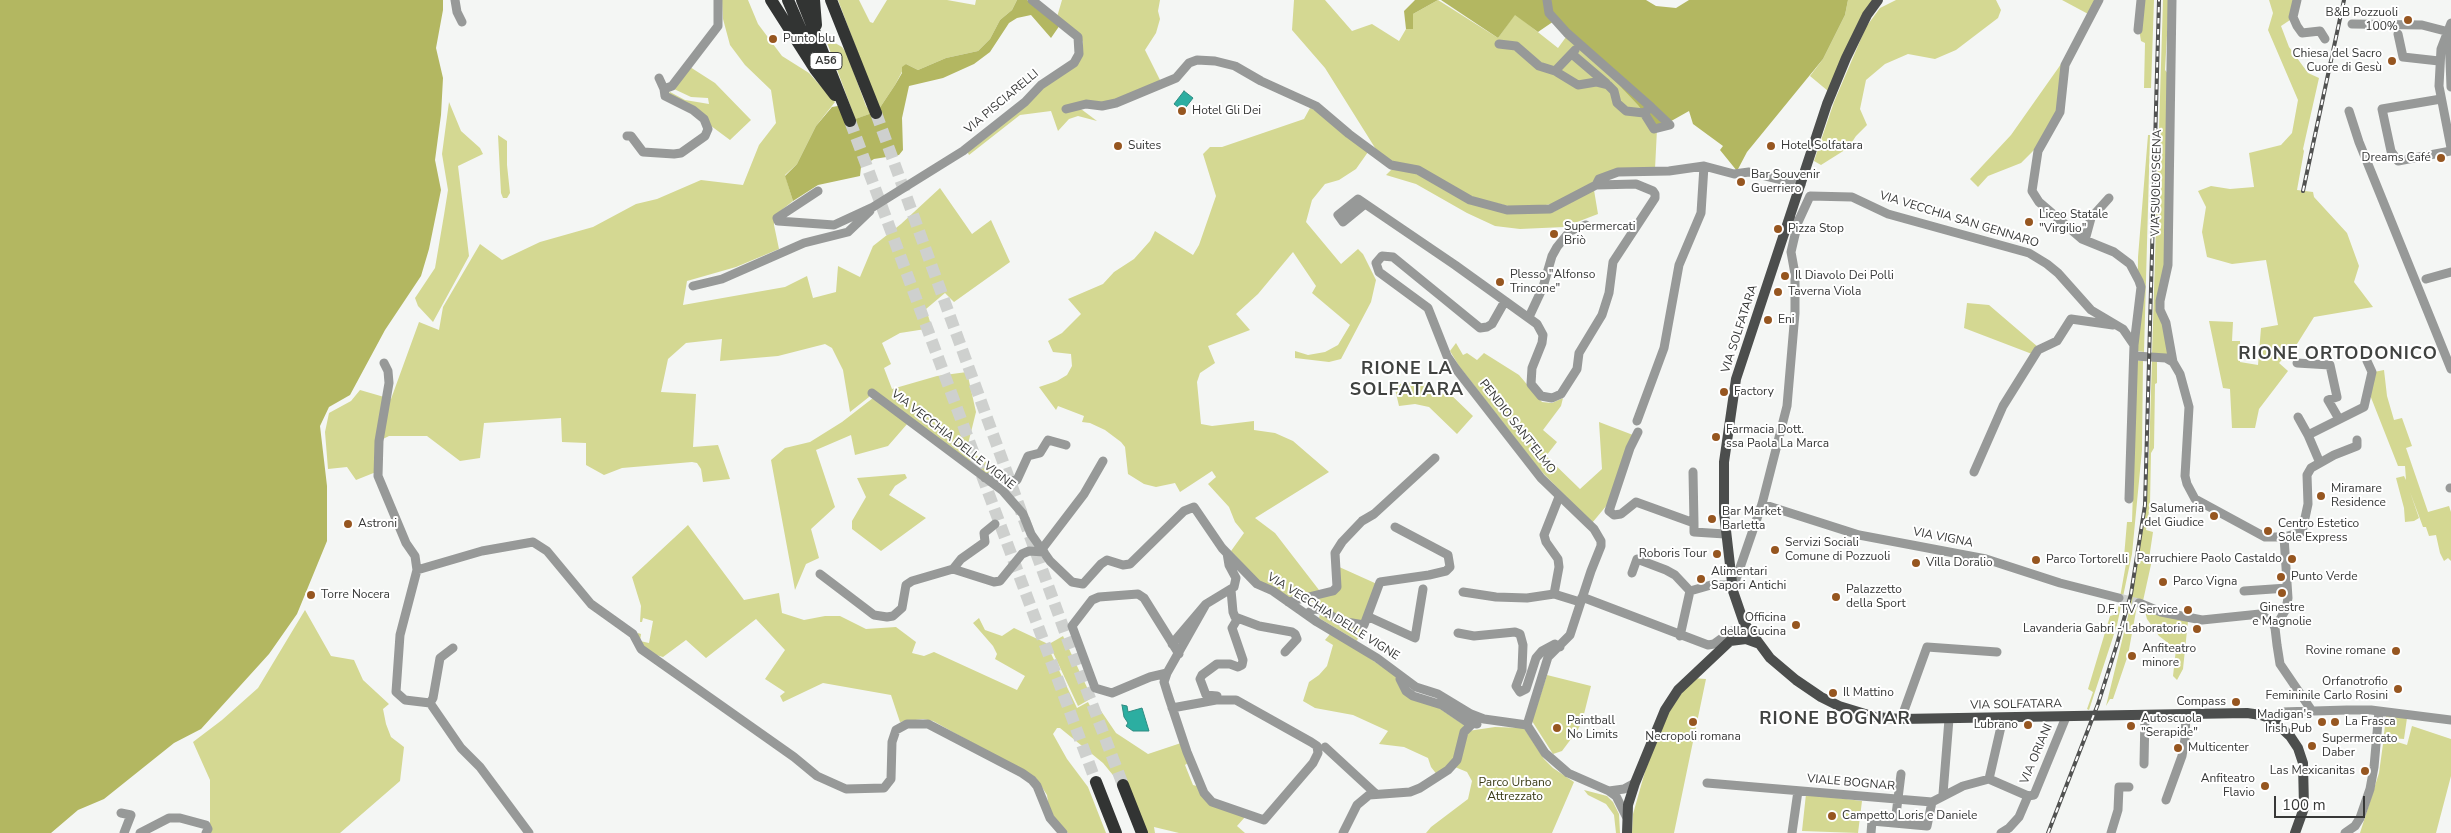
<!DOCTYPE html>
<html>
<head>
<meta charset="utf-8">
<style>
  body { margin:0 }
  #map { position:relative; width:2451px; height:833px; overflow:hidden; background:#f4f6f4; font-family:"Nunito Sans",sans-serif }
  canvas { display:block }
  .scale { position:absolute; left:2274px; top:796px; width:91px; height:22px; box-sizing:border-box; border:2px solid #373837; border-top:0; padding-left:6px; font-size:15px; line-height:18px; white-space:nowrap; color:#373837; -webkit-text-stroke:4px #fff; paint-order:stroke }
</style>
</head>
<body>
<div id="map">
<canvas width="2451" height="833"></canvas>
<div class="scale">100 m</div>
</div>
<script>
const g = document.querySelector('canvas').getContext('2d');
g.lineJoin = 'round';
function paint(path, color) {
  g.fillStyle = color;
  g.fill(path, 'evenodd');
}
function poly(rows) {
  const path = new Path2D();
  for (const r of rows) {
    path.moveTo(r[0], r[1]);
    for (let i = 2; i < r.length; i += 2) path.lineTo(r[i], r[i + 1]);
  }
  return path;
}
function trace(path, color, width, dash) {
  g.strokeStyle = color;
  g.lineWidth = width;
  g.lineCap = dash ? 'butt' : 'round';
  g.setLineDash(dash || []);
  g.stroke(path);
}
function write(font, color, halo, rows, align = 'center') {
  g.font = font + ' "Nunito Sans",sans-serif';
  g.lineWidth = 4;
  g.setLineDash([]);
  g.textBaseline = 'middle';
  g.strokeStyle = halo;
  g.fillStyle = color;
  for (const [text, x, y, turn = 0] of rows) {
    g.save();
    g.translate(x, y);
    g.rotate((+turn || 0) * Math.PI / 180);
    g.textAlign = isNaN(turn) ? turn : align;
    if (halo) g.strokeText(text, 0, 0);
    g.fillText(text, 0, 0);
    g.restore();
  }
}
paint(poly([
  [722,0,748,0,758,24,782,56,809,73,835,102,816,126,797,164,785,175,793,201,774,216,774,225,779,249,736,267,687,281,683,305,785,287,807,276,813,298,836,292,838,266,860,277,873,246,901,224,940,188,972,234,991,220,1010,262,954,302,945,293,926,309,932,328,900,333,882,343,891,364,884,368,892,389,937,376,967,372,976,412,965,456,972,459,976,455,996,469,985,477,869,394,869,397,850,412,843,370,832,348,825,344,778,356,720,361,722,339,686,343,668,359,661,392,696,394,693,447,718,445,730,479,703,482,701,469,697,463,692,462,622,468,604,475,586,465,586,443,562,442,561,418,484,423,480,458,460,461,427,436,389,436,377,442,376,472,356,480,347,467,328,469,325,432,329,413,351,401,360,390,391,399,419,322,439,330,443,307,480,244,502,260,540,242,593,227,636,204,657,199,701,180,743,185,759,145,776,123,771,90,745,65,730,45,723,19],
  [838,0,859,0,870,22,873,23,887,0,947,0,975,5,976,0,1017,0,1012,10,1000,20,990,39,978,51,946,58,918,70,906,64,895,85,879,109],
  [1062,0,1160,0,1158,11,1160,19,1156,33,1145,50,1162,84,1117,101,1077,106,1097,121,1078,116,1069,119,1058,131,1051,111,1020,115,969,155,967,151,1083,53,1083,42,1077,32,1057,17],
  [1294,0,1325,0,1352,31,1372,24,1399,41,1406,29,1413,29,1413,14,1438,0,1498,38,1515,14,1558,48,1574,26,1597,16,1657,129,1655,169,1614,170,1555,204,1517,208,1469,197,1447,182,1397,166,1377,151,1325,68,1292,30],
  [1848,0,1873,0,1828,91,1810,76,1823,59,1845,15],
  [1896,0,1996,0,2001,10,1998,18,1956,50,1935,59,1908,54,1885,64,1866,80,1860,109,1867,125,1856,136,1848,148,1821,165,1814,161,1834,102,1866,27,1880,8],
  [2062,0,2099,0,2090,15],
  [2143,0,2154,0,2151,88,2144,88,2145,43,2141,41,2139,29],
  [2163,0,2169,0,2165,70,2169,75,2166,261,2156,307,2166,328,2168,355,2152,355],
  [2269,0,2293,0,2290,20,2281,26,2289,47,2308,73,2319,78,2303,149,2304,151,2297,190,2313,192,2314,197,2347,233,2359,266,2354,282,2373,307,2314,317,2297,344,2279,363,2288,371,2259,409,2255,428,2232,428,2230,389,2223,388,2209,321,2233,322,2232,341,2240,341,2240,362,2258,365,2261,328,2278,325,2266,260,2232,264,2207,257,2202,232,2206,207,2198,191,2211,186,2230,189,2254,187,2249,153,2281,145,2292,133,2298,100,2268,30,2273,13],
  [825,37,842,47,847,54,866,106,872,113,853,120,853,113],
  [2066,57,2057,117,2034,150,2021,163,1988,176,1978,187,1970,179,2011,135],
  [690,67,715,83,751,120,730,140,668,94,670,92,685,100,709,104,708,98,691,97,674,89],
  [449,102,461,131,480,148,483,154,458,166,469,256,433,322,418,306,415,298,435,268,444,215,448,190,442,154],
  [1310,108,1322,113,1368,152,1356,169,1339,180,1325,184,1312,200,1306,222,1341,264,1358,249,1363,254,1376,280,1371,302,1341,359,1329,362,1295,358,1295,351,1308,355,1325,352,1338,345,1350,325,1312,293,1316,286,1293,252,1258,294,1236,314,1250,330,1208,346,1215,363,1200,373,1197,382,1201,424,1212,426,1254,421,1254,430,1275,433,1293,441,1329,472,1255,518,1275,533,1319,590,1325,592,1295,600,1259,581,1231,551,1244,533,1235,522,1229,507,1208,484,1216,477,1212,471,1180,492,1175,483,1156,487,1144,484,1128,474,1125,447,1121,442,1105,430,1090,423,1082,422,1084,416,1058,406,1056,410,1039,387,1057,381,1067,375,1072,366,1071,354,1053,352,1048,341,1062,333,1081,314,1068,299,1103,284,1114,272,1134,259,1150,241,1155,231,1193,255,1199,245,1216,196,1203,154,1210,147,1222,147,1304,119],
  [498,135,507,141,507,165,510,193,507,198,503,198,501,193],
  [2148,135,2150,135,2144,352,2137,351,2138,257],
  [1392,169,1418,173,1469,202,1553,212,1594,190,1598,214,1564,227,1520,229,1495,226,1467,213,1416,184,1386,175],
  [1967,303,1989,305,2038,347,2032,354,1964,328],
  [1456,343,1463,355,1467,353,1477,360,1484,353,1519,375,1542,402,1552,403,1563,398,1561,406,1543,430,1557,442,1546,456,1580,489,1602,469,1599,422,1633,435,1607,505,1592,523,1539,469,1459,366,1450,351],
  [2137,361,2143,361,2142,450,2132,554,2117,625,2089,710,2087,709,2093,692,2088,689,2110,616,2117,614,2127,558,2124,557,2127,522,2132,522],
  [2152,361,2157,361,2157,383,2155,384,2154,448,2151,453,2150,505,2146,530,2153,532,2149,559,2152,560,2143,601,2138,600,2128,655,2113,699,2110,699,2106,706,2129,612,2142,534,2149,453],
  [2384,370,2387,396,2394,420,2402,418,2412,446,2406,448,2428,512,2449,506,2451,512,2451,561,2448,558,2444,561,2440,553,2436,535,2429,536,2426,527,2423,527,2410,492,2419,518,2414,521,2405,522,2404,508,2396,478,2404,476,2406,480,2405,466,2398,466,2370,395,2374,372],
  [1421,381,1445,395,1448,392,1473,416,1457,434,1429,407,1415,404,1399,406,1394,385],
  [873,398,908,423,888,446,855,455,851,435,816,450,835,507,811,529,819,558,806,564,795,590,771,460,785,448,810,442,842,422],
  [905,474,907,478,895,486,889,495,926,518,881,551,852,529,852,521,866,497,857,478],
  [688,525,744,600,779,593,782,613,804,620,825,616,840,616,866,629,896,627,916,642,912,653,924,656,934,652,1017,690,1025,676,995,659,997,654,993,646,973,623,979,618,985,630,1002,636,1014,628,1046,643,1077,708,1088,702,1092,710,1099,708,1116,733,1148,754,1181,743,1188,763,1185,765,1193,785,1197,786,1209,802,1245,817,1237,826,1245,833,1179,833,1154,827,1155,833,1145,833,1125,781,1122,778,1117,780,1103,763,1060,728,1057,728,1053,734,1067,759,1088,787,1106,833,1068,833,1050,816,1047,795,1036,778,933,721,923,719,900,722,891,695,823,683,783,702,780,696,785,692,765,679,785,650,756,619,706,658,686,640,663,657,649,653,641,646,637,636,638,633,641,634,640,641,649,643,653,621,643,618,642,622,640,622,641,606,632,577],
  [1337,566,1377,584,1363,624,1340,618,1319,604,1307,600,1332,594],
  [2144,608,2188,621,2183,669,2177,680,2173,676,2176,649,2159,636,2147,619],
  [305,610,331,656,354,660,363,680,389,704,383,709,386,724,391,737,404,747,400,781,340,833,210,833,210,780,193,742,222,720,258,688],
  [1320,614,1361,628,1357,641,1319,618],
  [1330,634,1344,641,1396,676,1399,686,1433,704,1464,725,1454,763,1438,776,1431,767,1428,758,1404,747,1379,744,1388,731,1353,715,1315,708,1303,701,1309,682,1319,675,1327,666,1333,645,1325,640],
  [1063,636,1092,698,1078,706,1049,644],
  [1547,675,1591,686,1582,722,1577,731,1562,751,1553,754,1532,721],
  [1692,678,1706,679,1674,833,1632,833,1633,814,1646,768,1668,713],
  [2386,716,2407,718,2404,739,2392,738,2383,743],
  [2412,726,2451,739,2451,776,2436,833,2360,833,2379,773,2383,744,2391,740,2407,745],
  [1495,727,1524,728,1544,759,1553,768,1574,782,1552,833,1426,833,1431,827,1468,799,1472,781,1467,772,1455,767,1468,731],
  [1584,790,1607,796,1613,802,1619,814,1620,833,1616,833,1614,815,1606,804,1588,795],
  [1806,794,1862,801,1858,833,1802,831]
]), '#d4d892');
paint(poly([
  [0,0,443,0,443,10,436,48,443,78,441,115,435,160,441,190,429,249,421,276,385,330,350,395,329,407,320,426,327,486,327,541,297,614,269,654,201,729,174,743,104,799,78,810,51,833,0,833],
  [1017,0,1027,0,1060,25,1051,38,1031,15,1017,18,1009,23,990,52,974,64,943,78,909,86,902,118,903,150,899,155,874,159,861,167,860,176,818,185,793,201,785,176,797,164,816,126,832,107,838,106,847,122,872,113,879,109,895,85,902,73,902,67,906,64,918,70,946,58,978,51,990,39,1000,20,1012,10],
  [1415,0,1438,0,1413,14,1413,29,1406,29,1404,11],
  [1441,0,1646,0,1656,6,1676,8,1689,0,1848,0,1845,15,1823,59,1747,152,1737,171,1720,150,1723,146,1693,124,1689,111,1657,129,1638,105,1557,19,1538,32,1515,15,1498,38]
]), '#b3b761');
const water = poly([
  [1184,91,1193,98,1183,111,1174,104,1184,91],
  [1122,705,1127,706,1128,712,1142,708,1149,731,1133,731,1126,726,1128,723,1124,717,1122,705]
]);
paint(water, '#2caea1');
trace(water, '#2f8b81', 1);
trace(poly([
  [2119,598,2139,603]
]), '#ced0ce', 9, [9, 4.5]);
trace(poly([
  [876,113,1070,646,1123,785],
  [850,121,1096,782]
]), '#ced0ce', 12, [12, 6]);
trace(poly([
  [455,0,457,12,462,22],
  [1547,0,1549,13,1567,33,1651,107],
  [2099,0,2065,65,2060,112,2038,151,2032,191,2039,202,2082,239,2114,252,2130,264,2139,281,2141,287,2134,345,2129,499],
  [2172,0,2168,265,2160,301,2160,310,2166,323,2173,362],
  [2297,0,2293,17,2297,26,2302,33,2320,31,2325,39],
  [2451,23,2441,49,2439,86,2451,148],
  [2352,24,2422,25,2449,32],
  [2138,30,2141,0],
  [2398,34,2403,57,2439,61],
  [2449,34,2451,87],
  [1499,44,1516,46,1539,66,1555,71,1578,85,1596,82,1608,85,1614,91,1617,103,1626,111,1644,113],
  [1572,54,1606,83],
  [1555,71,1575,50],
  [659,78,664,89,672,86,718,26,718,0],
  [2441,99,2382,109,2391,151,2398,161,2451,151],
  [1651,107,1670,125,1654,129,1644,113,1651,107],
  [1066,109,1086,104,1102,106,1116,103,1176,78,1189,63,1197,60,1215,61,1235,66,1261,81,1316,106,1349,134,1391,165,1418,170,1470,200,1507,210,1550,209,1596,185,1599,179,1618,172,1669,171,1704,166,1734,174,1749,172,1801,185],
  [2349,111,2359,142,2451,369],
  [627,136,631,136,643,152,674,154,681,153,705,136,708,129,704,119,693,110,665,96,664,89],
  [818,191,777,218,778,221,834,225,873,207,963,151,1025,102,1041,85,1074,63,1079,54,1078,37,1032,0],
  [1365,204,1343,222,1338,215,1358,199,1455,265,1537,324,1543,335,1542,343,1532,368,1531,384,1541,396,1552,398,1561,394,1577,369,1579,353,1602,315,1609,293,1613,262,1655,198,1655,194,1653,191,1636,184,1596,185],
  [1793,221,1798,222,1810,196,1852,197,1888,214,2029,253,2047,264,2058,273,2091,310,2123,329,2134,345],
  [2085,240,2091,218,2109,198],
  [2426,279,2451,272],
  [693,286,722,279,804,243,848,232,870,211],
  [1505,301,1492,324,1487,327,1480,328,1393,257,1382,256,1376,263,1379,272,1428,308,1447,356,1456,369,1541,478,1594,529,1601,541,1601,546,1591,571,1570,635,1548,657,1527,725,1545,753,1568,773,1609,791,1624,789,1635,783],
  [1529,317,1543,287,1552,256,1557,247,1570,231,1586,225],
  [2135,356,2166,358,2173,362,2180,374,2189,407,2185,476,2187,484,2195,499,2265,537,2284,537,2288,598,2286,609,2275,628,2277,645,2280,664,2312,711],
  [384,363,388,371,389,383,379,441,378,476,406,543,415,556,417,570],
  [2297,363,2330,365,2337,397,2328,400,2339,419],
  [872,393,1003,491,1023,514,1031,534,1050,561,1072,582,1083,584,1101,564,1107,560,1123,565,1130,564,1184,511,1194,507,1222,548,1257,584,1273,591,1317,622,1377,658,1416,687,1438,694,1471,714,1484,719,1527,725],
  [2298,417,2308,435],
  [1637,421,1664,348,1679,265,1701,213,1704,166],
  [1638,432,1630,448,1609,511,1614,515,1621,514,1636,502,1694,523,1694,532,1725,534],
  [2320,463,2308,435,2364,407,2372,372,2367,361],
  [1693,472,1694,523],
  [1974,472,2003,406,2038,350,2057,341,2071,319,2113,325],
  [985,478,995,476,1012,481,1017,480,1028,456,1040,453,1048,440,1066,445],
  [2450,488,2451,488],
  [1559,497,1544,535,1546,542,1558,559,1559,567,1554,594,1580,602],
  [1762,504,1859,535,1986,559,2060,583,2119,598],
  [2284,537,2302,532,2308,504,2307,475,2311,468,2334,455,2357,446,2357,440],
  [1042,549,1084,494,1103,461],
  [953,569,961,559,985,542,984,533,995,524],
  [1632,573,1637,559,1666,570,1675,575,1690,591,1711,585,1734,585,1762,504,1787,406,1795,313,1795,274,1791,252,1798,222],
  [820,574,874,615,887,617,893,616,902,608,906,585,912,581,953,569,994,582,1000,581,1022,554,1029,551,1044,552],
  [1231,590,1233,612,1235,617,1259,626,1292,632,1295,634,1297,639,1285,652],
  [2244,591,2287,588],
  [1463,592,1496,597,1527,598,1554,594],
  [1582,597,1708,645,1714,644,1732,631,1736,631],
  [1288,602,1333,591,1337,587,1335,553,1342,542,1362,521,1374,514,1435,458],
  [2139,603,2161,612,2202,620,2260,614,2273,623,2275,628],
  [1306,614,1314,609,1322,610,1340,621,1364,625,1380,582,1429,575,1446,571,1450,567,1448,555,1395,527],
  [1369,617,1415,638,1423,589],
  [1458,633,1474,636,1515,632,1520,634,1523,645,1522,670,1516,686,1520,692,1526,689,1536,658,1542,651,1555,644,1560,647],
  [1680,636,1690,591],
  [1172,644,1206,604,1234,587,1236,578,1229,565,1227,553],
  [1167,673,1150,677,1112,693,1095,688,1072,626,1092,600,1099,597,1138,594,1144,598,1179,654],
  [1400,679,1406,691,1413,696,1442,705,1467,722,1477,724],
  [1217,696,1206,695,1200,679,1202,675,1217,664,1230,664,1238,667,1242,665,1243,660,1232,628,1238,618],
  [430,703,433,698,440,658,453,648],
  [1172,708,1216,700,1236,700,1311,742,1317,746,1318,753,1313,763,1264,820,1212,802,1204,793,1187,752,1168,695,1164,682,1167,673,1206,604],
  [1901,719,1927,647,1997,652],
  [2272,719,2281,712,2347,710,2371,710,2451,720],
  [1325,747,1376,794],
  [2144,764,2145,715],
  [1989,779,2003,718],
  [1707,783,1932,802,1963,786,1989,779,2028,796],
  [1609,791,1616,796,1626,816],
  [1943,794,1949,719],
  [2028,796,2034,795,2066,717],
  [2166,800,2182,756,2185,739,2186,715],
  [121,813,131,815,124,833],
  [1895,823,1901,774],
  [140,833,169,818,180,818,206,825,208,829,206,833],
  [529,833,480,767,461,748,430,703,405,700,396,692,400,635,417,570,482,551,533,542,547,551,591,604,633,634,641,649,794,757,817,776,846,789,884,788,891,779,892,742,896,730,907,724,928,724,1022,773,1032,780,1037,786,1050,818,1063,833],
  [1343,833,1357,805,1369,795,1410,792,1420,788,1448,770,1457,760,1464,732,1472,724],
  [1792,833,1798,791],
  [1871,833,1872,821,1927,826,1932,802],
  [2001,833,2009,828,2019,817,2028,796],
  [2111,833,2118,810,2119,787,2129,787],
  [2345,833,2355,826,2360,818,2370,789,2374,767,2379,711]
]), '#979998', 9);
trace(poly([
  [1878,0,1867,15,1846,58,1827,104,1736,379,1724,462,1724,513,1733,591,1744,623,1770,658,1796,680,1821,697,1839,706,1875,717,1901,719,2247,713,2261,715,2272,719,2290,736,2298,748,2303,763,2304,808,2295,833],
  [1730,641,1746,639,1757,643],
  [1627,833,1628,805,1635,783,1665,710,1678,690,1730,641,1736,631,1742,628,1751,630]
]), '#4c4e4d', 10);
trace(poly([
  [771,0,815,69,835,95],
  [788,0,810,51],
  [802,0,850,121],
  [814,0,816,25],
  [831,0,876,113],
  [1096,782,1116,833],
  [1123,785,1142,833]
]), '#323433', 12);
const rail = poly([
  [2303,191,2344,0],
  [2048,833,2098,704,2117,644,2131,594,2145,505,2159,0]
]);
trace(rail, '#515251', 4);
trace(rail, '#fff', 2, [5.5]);
for (const [x, y, r, color] of [
  [2408,20,5,"#965620"],
  [773,39,5,"#965620"],
  [2392,61,5,"#965620"],
  [1182,111,5,"#965620"],
  [1118,146,5,"#965620"],
  [1771,146,5,"#965620"],
  [2441,158,5,"#965620"],
  [1741,182,5,"#965620"],
  [2029,222,5,"#965620"],
  [1778,229,5,"#965620"],
  [1554,234,5,"#965620"],
  [1785,276,5,"#965620"],
  [1500,282,5,"#965620"],
  [1778,292,5,"#965620"],
  [1768,320,5,"#965620"],
  [1724,392,5,"#965620"],
  [1716,437,5,"#965620"],
  [2321,496,5,"#965620"],
  [2214,516,5,"#965620"],
  [1712,519,5,"#965620"],
  [348,524,5,"#965620"],
  [2268,531,5,"#965620"],
  [1775,550,5,"#965620"],
  [1717,554,5,"#965620"],
  [2292,559,5,"#965620"],
  [2036,560,5,"#965620"],
  [1916,563,5,"#965620"],
  [2281,577,5,"#965620"],
  [1701,579,5,"#965620"],
  [2163,582,5,"#965620"],
  [2282,593,5,"#965620"],
  [311,595,5,"#965620"],
  [1836,597,5,"#965620"],
  [2188,610,5,"#965620"],
  [1796,625,5,"#965620"],
  [2197,629,5,"#965620"],
  [2396,651,5,"#965620"],
  [2132,656,5,"#965620"],
  [2398,689,5,"#965620"],
  [1833,693,5,"#965620"],
  [2236,702,5,"#965620"],
  [1693,722,5,"#965620"],
  [2322,722,5,"#965620"],
  [2335,722,5,"#965620"],
  [2028,725,5,"#965620"],
  [2131,726,5,"#965620"],
  [1557,728,5,"#965620"],
  [2312,746,5,"#965620"],
  [2178,748,5,"#965620"],
  [2365,771,5,"#965620"],
  [2265,786,5,"#965620"],
  [1832,816,5,"#965620"]
]) {
  const dot = new Path2D();
  dot.arc(x, y, r, 0, 2 * Math.PI);
  g.fillStyle = color;
  g.fill(dot);
  trace(dot, '#fff', 2);
}
for (const [x, y, w] of [
  [826,61,32]
]) {
  const box = new Path2D();
  box.roundRect(x - w / 2, y - 8.5, w, 17, 4);
  g.fillStyle = '#fff';
  g.fill(box);
  trace(box, '#373837', 1);
}
write('bold 11px', '#373837', null, [
  ["A56",826,61]
]);
write('12px', '#373837', '#fff', [
  ["B&B Pozzuoli",2398,13,"right"],
  ["100%",2398,27,"right"],
  ["Punto blu",783,39],
  ["Chiesa del Sacro",2382,54,"right"],
  ["Cuore di Gesù",2382,68,"right"],
  ["Hotel Gli Dei",1192,111],
  ["Suites",1128,146],
  ["Hotel Solfatara",1781,146],
  ["Dreams Café",2431,158,"right"],
  ["Bar Souvenir",1751,175],
  ["Guerriero",1751,189],
  ["Liceo Statale",2039,215],
  ["\"Virgilio\"",2039,229],
  ["Supermercati",1564,227],
  ["Briò",1564,241],
  ["Pizza Stop",1788,229],
  ["Plesso \"Alfonso",1510,275],
  ["Trincone\"",1510,289],
  ["Il Diavolo Dei Polli",1795,276],
  ["Taverna Viola",1788,292],
  ["Eni",1778,320],
  ["Factory",1734,392],
  ["Farmacia Dott.",1726,430],
  ["ssa Paola La Marca",1726,444],
  ["Miramare",2331,489],
  ["Residence",2331,503],
  ["Salumeria",2204,509,"right"],
  ["del Giudice",2204,523,"right"],
  ["Bar Market",1722,512],
  ["Barletta",1722,526],
  ["Astroni",358,524],
  ["Centro Estetico",2278,524],
  ["Sole Express",2278,538],
  ["Servizi Sociali",1785,543],
  ["Comune di Pozzuoli",1785,557],
  ["Roboris Tour",1707,554,"right"],
  ["Parruchiere Paolo Castaldo",2282,559,"right"],
  ["Parco Tortorelli",2046,560],
  ["Villa Doralio",1926,563],
  ["Alimentari",1711,572],
  ["Sapori Antichi",1711,586],
  ["Punto Verde",2291,577],
  ["Parco Vigna",2173,582],
  ["Palazzetto",1846,590],
  ["della Sport",1846,604],
  ["Torre Nocera",321,595],
  ["Ginestre",2282,608,"center"],
  ["e Magnolie",2282,622,"center"],
  ["D.F. TV Service",2178,610,"right"],
  ["Officina",1786,618,"right"],
  ["della Cucina",1786,632,"right"],
  ["Lavanderia Gabri - Laboratorio",2187,629,"right"],
  ["Anfiteatro",2142,649],
  ["minore",2142,663],
  ["Rovine romane",2386,651,"right"],
  ["Orfanotrofio",2388,682,"right"],
  ["Femininile Carlo Rosini",2388,696,"right"],
  ["Il Mattino",1843,693],
  ["Compass",2226,702,"right"],
  ["Madigan's",2312,715,"right"],
  ["Irish Pub",2312,729,"right"],
  ["Autoscuola",2141,719],
  ["\"Serapide\"",2141,733],
  ["Paintball",1567,721],
  ["No Limits",1567,735],
  ["La Frasca",2345,722],
  ["Lubrano",2018,725,"right"],
  ["Necropoli romana",1693,737,"center"],
  ["Supermercato",2322,739],
  ["Daber",2322,753],
  ["Multicenter",2188,748],
  ["Las Mexicanitas",2355,771,"right"],
  ["Anfiteatro",2255,779,"right"],
  ["Flavio",2255,793,"right"],
  ["Campetto Loris e Daniele",1842,816]
], 'left');
write('12px', '#373837', '#fff', [
  ["VIA PISCIARELLI",1002,102,-40],
  ["VIA SUOLO SCENA",2157,183,-89],
  ["VIA VECCHIA SAN GENNARO",1959,220,17],
  ["VIA SOLFATARA",1740,329,-72],
  ["PENDIO SANT'ELMO",1517,427,52],
  ["VIA VECCHIA DELLE VIGNE",953,440,38],
  ["VIA VIGNA",1943,538,11],
  ["VIA VECCHIA DELLE VIGNE",1333,617,32],
  ["VIA SOLFATARA",2016,705,-1],
  ["VIA ORIANI",2037,754,-67],
  ["VIALE BOGNAR",1851,783,5]
]);
write('12px', '#3a3b16', '#fff', [
  ["Parco Urbano",1515,783],
  ["Attrezzato",1515,797]
]);
g.letterSpacing = '1px';
write('bold 18px', '#404240', '#fff', [
  ["RIONE ORTODONICO",2338,355],
  ["RIONE LA",1407,370],
  ["SOLFATARA",1407,391],
  ["RIONE BOGNAR",1835,720]
]);
g.letterSpacing = '0px';
</script>
</body>
</html>
